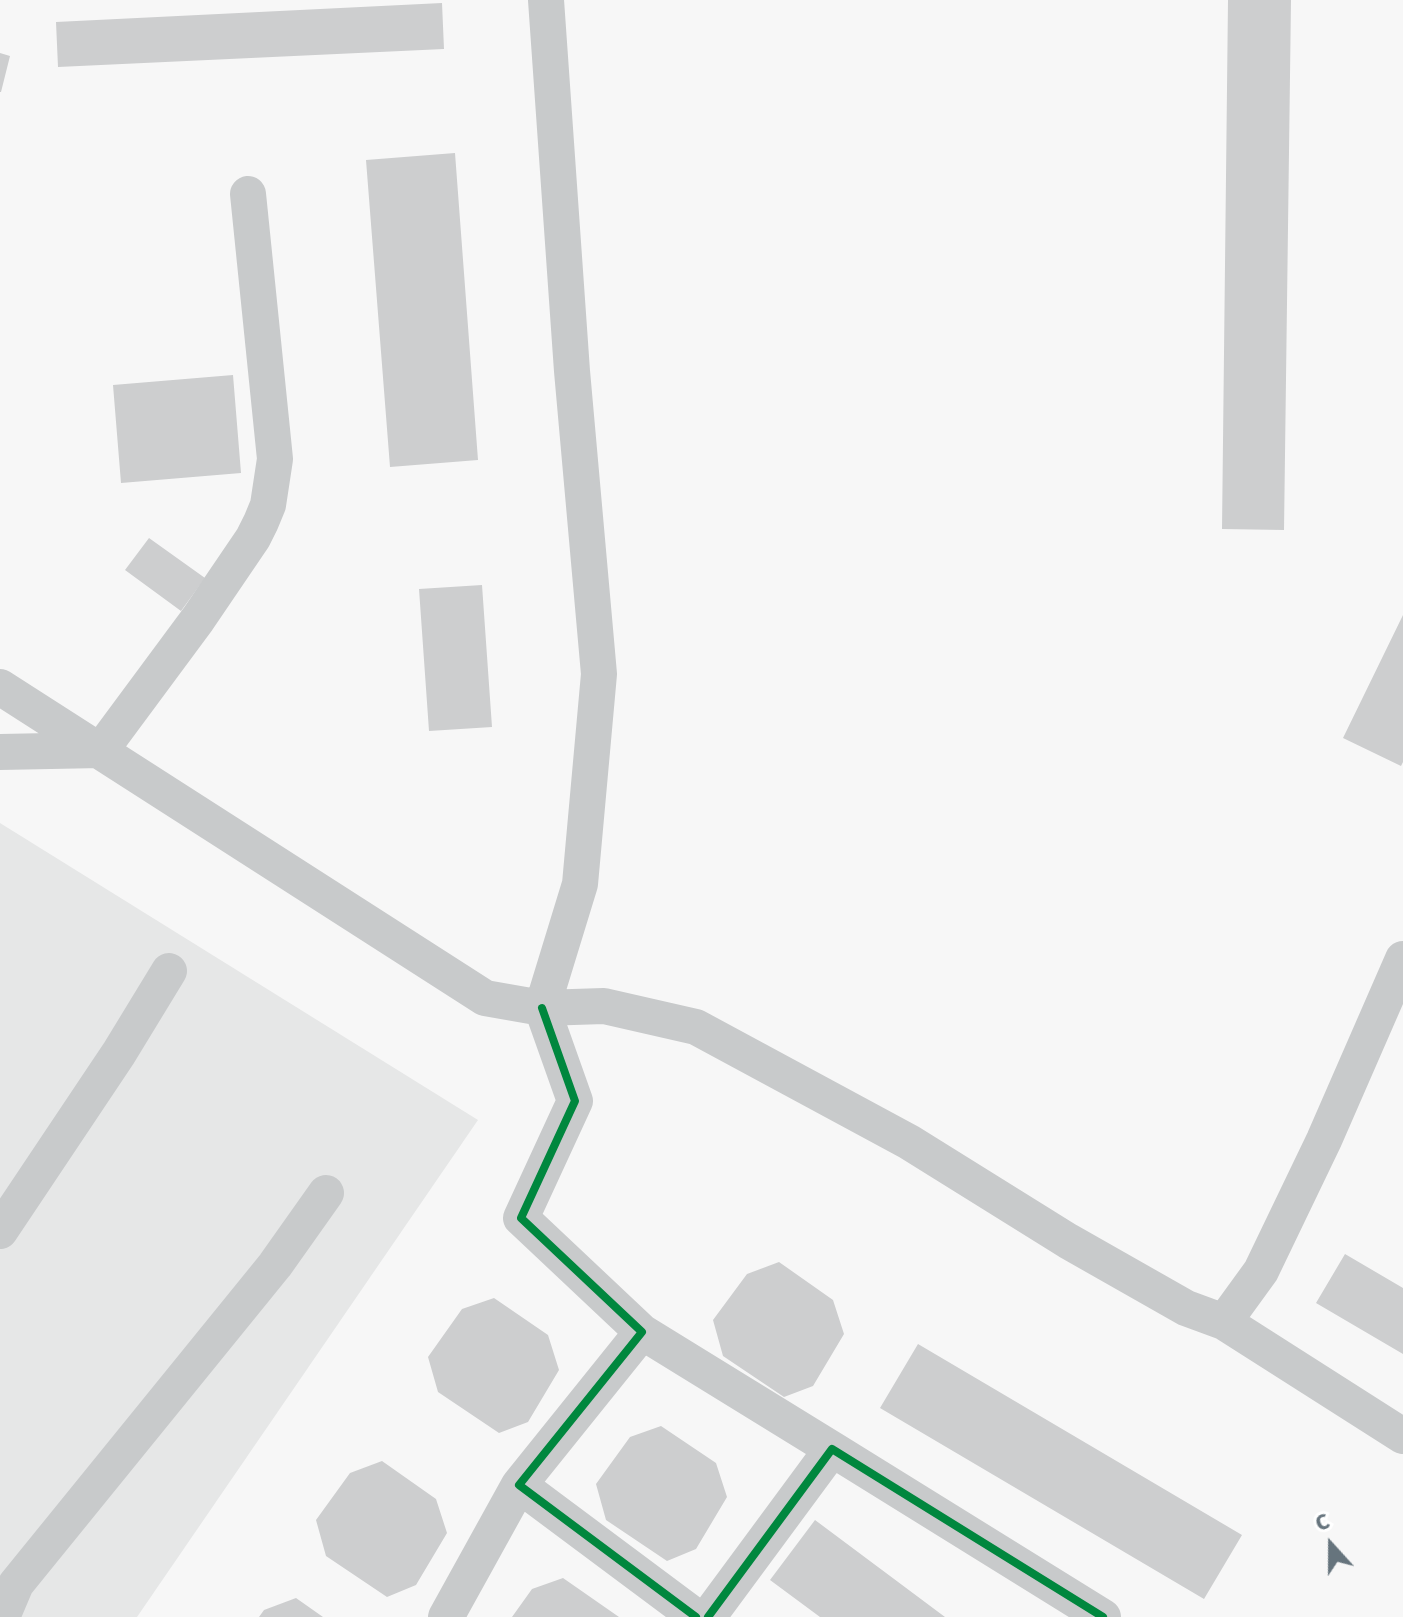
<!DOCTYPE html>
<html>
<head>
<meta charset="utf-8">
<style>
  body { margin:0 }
  #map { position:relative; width:1403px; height:1617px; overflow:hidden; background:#f7f7f7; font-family:"Fira Sans",sans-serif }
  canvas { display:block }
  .north { position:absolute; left:1291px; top:1505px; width:80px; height:80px; -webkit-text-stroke:6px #fff; paint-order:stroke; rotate:339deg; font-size:22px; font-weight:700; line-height:32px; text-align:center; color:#66747d }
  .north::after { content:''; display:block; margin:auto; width:28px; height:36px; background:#66747d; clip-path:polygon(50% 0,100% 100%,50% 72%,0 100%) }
</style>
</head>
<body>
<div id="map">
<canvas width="1403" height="1617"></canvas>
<div class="north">С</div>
</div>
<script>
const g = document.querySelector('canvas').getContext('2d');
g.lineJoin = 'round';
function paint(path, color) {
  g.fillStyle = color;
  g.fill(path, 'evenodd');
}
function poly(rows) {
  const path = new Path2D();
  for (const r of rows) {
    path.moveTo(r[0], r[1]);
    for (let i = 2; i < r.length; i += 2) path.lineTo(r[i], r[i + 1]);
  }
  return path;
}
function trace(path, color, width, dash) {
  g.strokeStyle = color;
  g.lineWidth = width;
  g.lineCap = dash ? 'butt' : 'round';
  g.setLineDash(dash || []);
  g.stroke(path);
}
paint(poly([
  [0,823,478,1120,137,1617,0,1617]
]), '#e6e7e7');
paint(poly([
  [1228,0,1291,0,1284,530,1222,529],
  [442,3,444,49,58,67,56,22],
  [0,53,10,56,1,92,0,92],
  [455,153,478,460,390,467,366,160],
  [233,375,241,473,121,483,113,385],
  [149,538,205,578,181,611,125,570],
  [482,585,492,727,429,731,419,589],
  [1403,615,1403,762,1401,766,1343,738],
  [1345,1254,1403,1288,1403,1354,1316,1303],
  [779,1262,833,1300,844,1334,813,1386,784,1397,723,1356,713,1320,747,1274],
  [494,1298,548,1335,559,1370,528,1422,499,1433,438,1392,428,1357,462,1309],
  [918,1344,1242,1535,1204,1599,880,1408],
  [661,1426,716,1463,727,1497,696,1549,667,1561,606,1520,596,1484,630,1437],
  [382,1461,436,1499,447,1533,416,1585,387,1597,326,1556,316,1520,350,1473],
  [815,1520,945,1617,820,1617,770,1580],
  [563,1578,619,1617,512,1617,532,1589],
  [296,1598,323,1617,259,1617,264,1610]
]), '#cdcecf');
trace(poly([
  [546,0,572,371,599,674,580,884,542,1008,575,1101,521,1218,642,1332,519,1485,696,1617],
  [0,687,485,998,542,1008,604,1006,696,1027,909,1142,1068,1241,1186,1308,1224,1322,1261,1271,1324,1140,1403,959],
  [0,752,101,750,198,619,253,538,261,522,268,505,275,459,248,194],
  [0,1231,119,1053,169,971],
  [1224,1322,1403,1436],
  [642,1332,832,1449],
  [2,1617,16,1584,275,1265,326,1193],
  [446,1617,519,1485],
  [708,1617,832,1449,1103,1617]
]), '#c8cacb', 36);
trace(poly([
  [542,1008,575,1101,521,1218,642,1332,519,1485,696,1617],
  [708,1617,832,1449,1103,1617]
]), '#00873e', 8);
</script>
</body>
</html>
